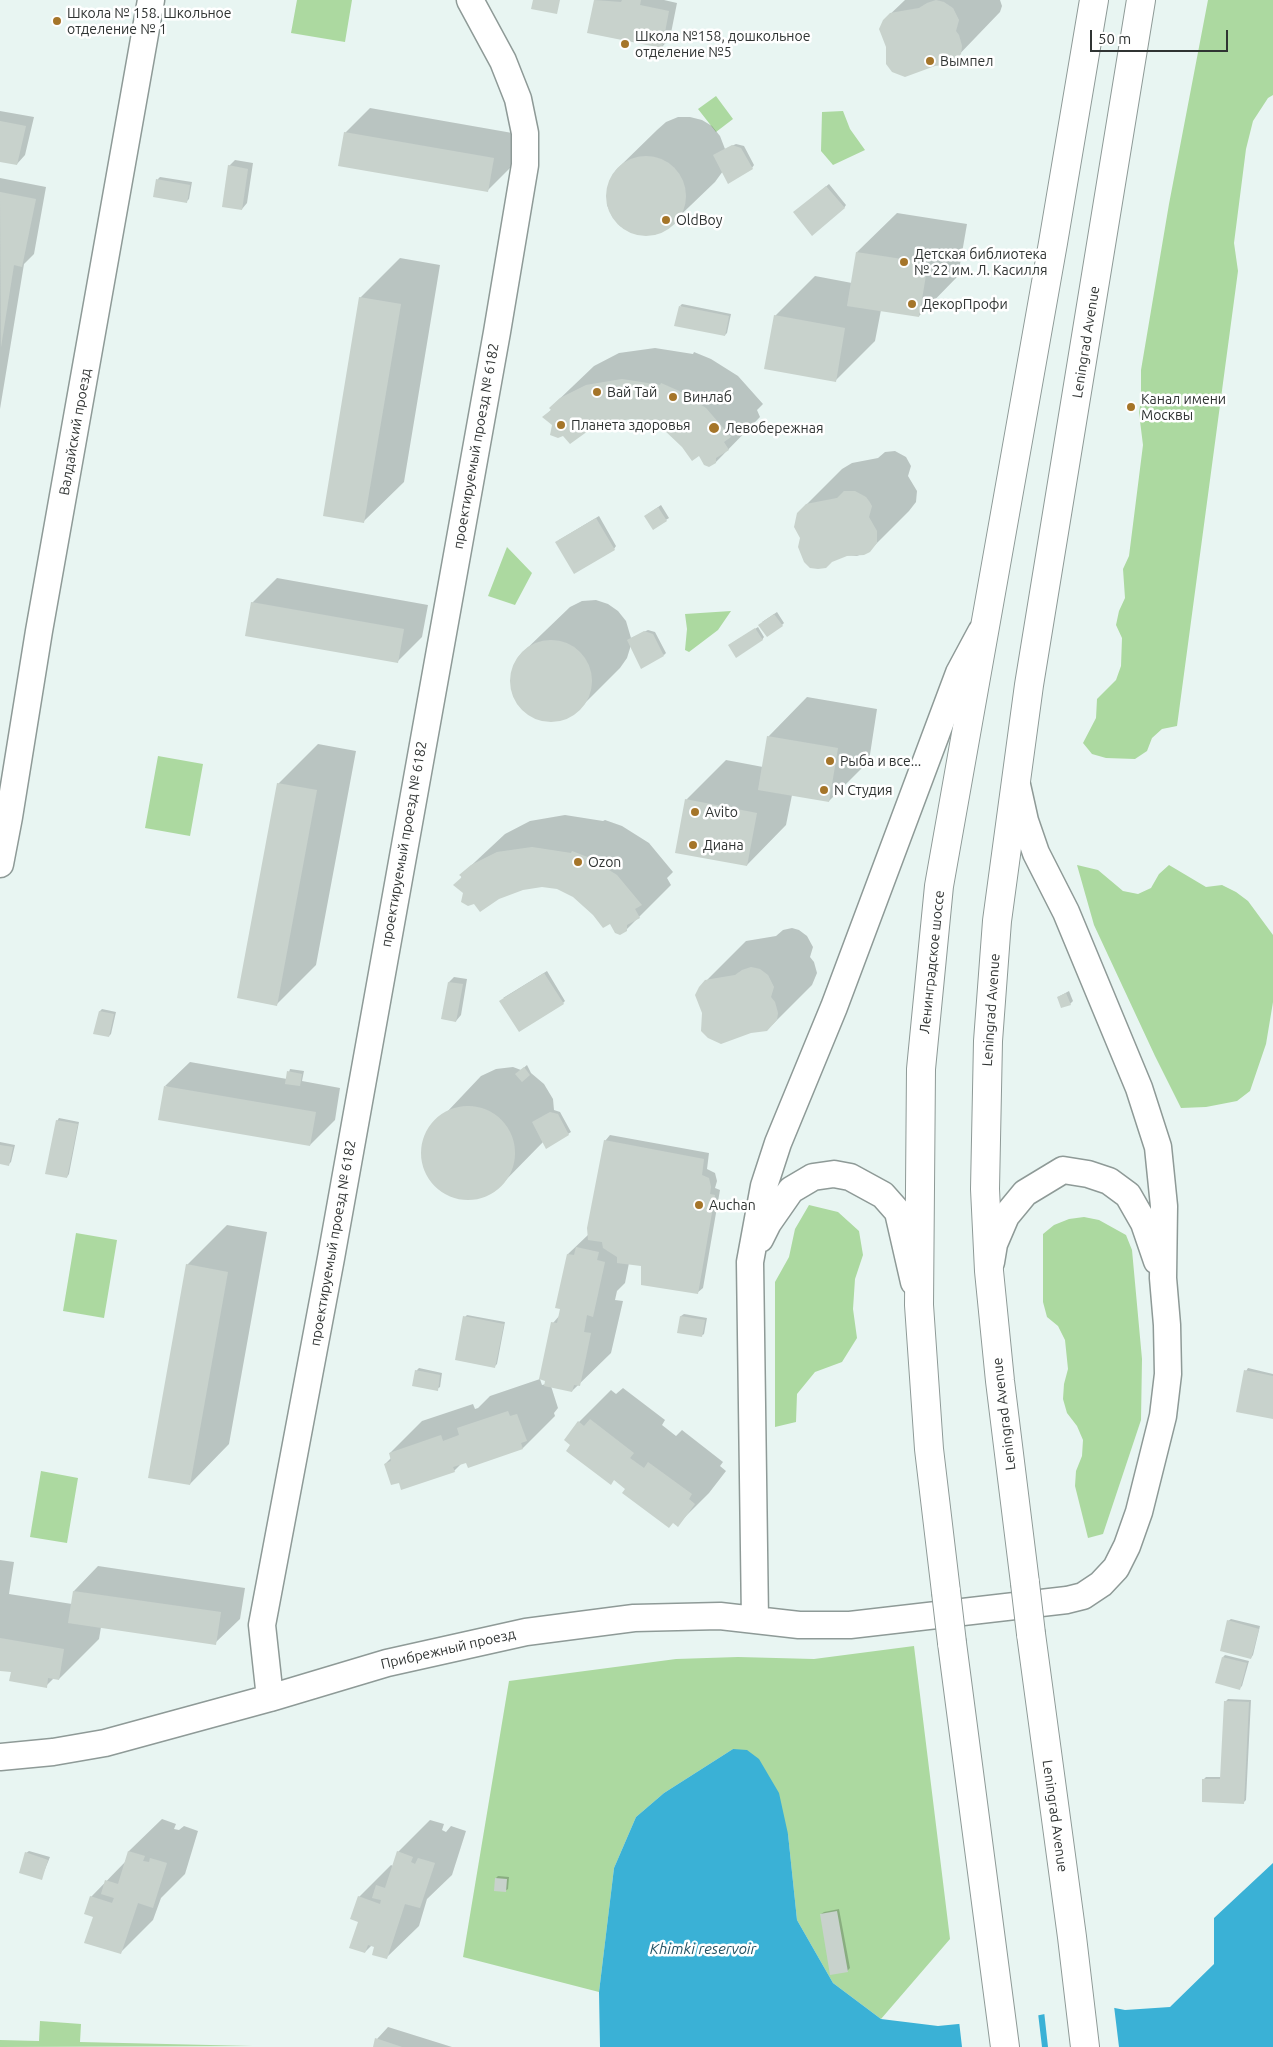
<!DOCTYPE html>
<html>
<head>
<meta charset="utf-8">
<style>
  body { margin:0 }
  #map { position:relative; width:1273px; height:2047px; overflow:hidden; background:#e8f5f2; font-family:Ubuntu,sans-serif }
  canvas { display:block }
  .scale { position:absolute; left:1090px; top:30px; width:138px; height:22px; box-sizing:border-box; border:2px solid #303433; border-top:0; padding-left:6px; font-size:15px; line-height:18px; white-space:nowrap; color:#303433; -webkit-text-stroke:4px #fff; paint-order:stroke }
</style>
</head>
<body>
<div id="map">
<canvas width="1273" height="2047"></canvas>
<div class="scale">50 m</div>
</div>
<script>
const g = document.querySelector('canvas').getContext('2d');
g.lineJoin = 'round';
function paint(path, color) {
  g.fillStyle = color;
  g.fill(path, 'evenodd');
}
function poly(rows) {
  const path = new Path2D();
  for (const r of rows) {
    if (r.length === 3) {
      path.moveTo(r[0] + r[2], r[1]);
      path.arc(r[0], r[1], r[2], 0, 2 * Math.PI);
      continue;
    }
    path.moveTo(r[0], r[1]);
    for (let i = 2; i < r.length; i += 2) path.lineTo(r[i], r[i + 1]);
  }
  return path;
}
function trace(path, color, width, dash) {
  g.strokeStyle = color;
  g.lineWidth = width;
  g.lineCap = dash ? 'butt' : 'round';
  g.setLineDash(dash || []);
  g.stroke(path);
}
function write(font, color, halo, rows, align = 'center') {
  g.font = font + ' Ubuntu,sans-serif';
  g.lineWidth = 5;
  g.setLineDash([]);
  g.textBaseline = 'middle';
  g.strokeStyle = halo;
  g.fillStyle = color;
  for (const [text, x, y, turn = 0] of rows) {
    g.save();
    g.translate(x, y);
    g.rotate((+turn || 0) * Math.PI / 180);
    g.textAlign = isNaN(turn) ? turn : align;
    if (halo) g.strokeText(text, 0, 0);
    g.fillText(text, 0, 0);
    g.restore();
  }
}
paint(poly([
  [297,0,352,0,345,42,291,33],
  [1208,0,1273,0,1273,95,1268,98,1253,121,1246,149,1234,243,1238,271,1177,726,1162,729,1152,738,1147,751,1135,759,1106,758,1092,754,1083,743,1096,718,1097,699,1116,680,1121,666,1122,638,1116,625,1119,611,1125,598,1123,569,1129,556,1143,445,1139,413,1141,399,1141,370,1169,204],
  [716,96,733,119,716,132,698,109],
  [843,111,850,129,865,150,833,165,821,151,822,112],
  [507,547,532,573,515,605,488,596],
  [731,611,718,630,689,652,685,650,687,629,685,614],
  [158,756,203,764,190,836,145,828],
  [1077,865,1098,870,1123,891,1138,894,1151,888,1159,874,1169,865,1206,887,1222,885,1236,892,1248,901,1273,935,1273,1002,1266,1044,1250,1091,1237,1101,1206,1107,1181,1108,1155,1056,1094,925],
  [809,1205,838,1212,859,1231,863,1255,855,1279,853,1309,857,1338,842,1362,815,1372,797,1394,796,1422,775,1427,775,1282,789,1257,795,1229],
  [1084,1217,1099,1220,1126,1235,1132,1250,1142,1359,1141,1420,1103,1534,1088,1538,1075,1486,1076,1471,1082,1456,1083,1440,1077,1426,1067,1413,1063,1399,1064,1384,1068,1369,1065,1340,1058,1326,1047,1317,1043,1302,1043,1234,1054,1225,1069,1219],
  [76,1233,117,1240,104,1318,63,1311],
  [41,1471,78,1478,67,1543,30,1537],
  [914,1646,950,1939,881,2019,833,1983,797,1920,788,1834,733,1749,664,1793,636,1817,614,1868,599,1992,463,1957,509,1681,676,1659,738,1657,814,1659],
  [40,2021,81,2024,80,2042,253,2046,0,2047,0,2040,39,2041]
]), '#acd9a0');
paint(poly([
  [733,1749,747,1750,759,1759,779,1793,788,1834,797,1920,833,1983,881,2019,938,2026,1030,2017,1094,2004,1125,2010,1170,2007,1214,1964,1214,1918,1273,1863,1273,2047,600,2047,599,1992,614,1868,636,1817,664,1793]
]), '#3ab1d6');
paint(poly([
  [1093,2001,1114,2006,1119,2047,1048,2047,1044,2011],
  [1038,2013,1042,2047,962,2047,959,2021]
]), '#e8f5f2');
paint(poly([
  [595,0,664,0,677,3,670,38,662,47,589,32],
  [905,0,1000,0,1002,6,1000,12,951,63,884,20],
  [370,108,518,134,512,166,487,191,345,133],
  [0,111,34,117,25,155,17,164,0,160],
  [678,117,690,117,702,120,712,126,720,136,725,149,736,144,744,146,754,165,752,168,723,171,715,182,665,230,654,235,642,235,630,232,620,226,612,216,607,205,607,192,610,180,616,170,657,130,666,122],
  [235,160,253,163,247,203,242,209,229,166],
  [160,177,192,182,189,199,186,202,155,196,158,179],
  [0,178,46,187,34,254,24,264,0,409],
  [829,184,846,205,844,208,797,210],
  [897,213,967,224,958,276,919,316,881,310,875,341,836,380,775,316,815,276,852,283,857,252],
  [400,258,440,265,404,482,364,521,360,298],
  [682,304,731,314,727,333,725,335,680,306],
  [655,348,693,354,694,352,711,359,738,376,763,404,757,410,760,417,716,462,683,446,663,428,646,420,632,418,553,425,544,417,552,409,550,408,594,366,619,353],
  [895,451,906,457,911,466,908,476,917,491,916,502,909,511,869,551,857,556,846,555,801,538,802,509,842,469,852,463,878,458,885,452],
  [661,505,669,518,653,528,648,514],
  [599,516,616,546,614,549,559,540],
  [277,578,428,605,422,637,397,662,252,603],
  [596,600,608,604,618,611,626,621,631,638,648,630,655,632,666,653,664,655,631,645,627,658,620,668,580,708,569,716,557,720,544,720,531,715,521,706,513,695,511,682,513,668,519,656,570,607,582,601],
  [777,612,784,623,782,625,762,622],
  [758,627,764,637,762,640,732,643],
  [807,697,877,709,869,761,829,801,792,795,786,825,747,865,686,800,726,760,763,767,768,737],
  [318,744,356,751,316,965,276,1005,278,784],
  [565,815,603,821,605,820,622,826,649,843,673,872,667,878,671,885,626,930,594,914,574,896,557,888,542,885,464,893,461,875,505,834,530,821],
  [792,928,799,930,807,936,813,947,810,957,814,962,817,973,812,985,772,1025,703,1013,700,987,746,941,776,936,783,930],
  [547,971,565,1001,563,1003,503,998],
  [454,977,467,979,461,1015,456,1021,449,982],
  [1069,991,1073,1001,1070,1004,1058,997],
  [102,1009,116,1012,111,1034,109,1036,95,1033,100,1011],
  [190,1062,287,1079,290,1069,304,1071,302,1081,340,1088,335,1120,310,1145,165,1086],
  [527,1065,531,1073,544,1084,553,1099,554,1110,560,1112,571,1132,568,1134,544,1141,497,1189,481,1197,467,1199,449,1194,435,1184,425,1166,423,1151,428,1132,481,1076,496,1069,513,1067,521,1070],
  [59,1118,79,1122,69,1174,67,1177,57,1121],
  [610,1135,709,1153,707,1169,715,1173,717,1181,715,1188,720,1190,703,1288,697,1293,643,1265,629,1263,625,1283,617,1291,615,1300,623,1301,611,1353,572,1391,551,1386,558,1408,554,1413,555,1416,523,1448,462,1463,454,1471,400,1481,385,1464,392,1457,390,1453,422,1421,473,1404,475,1409,478,1408,490,1396,540,1379,542,1385,546,1384,553,1323,560,1315,568,1254,589,1234,605,1141],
  [0,1142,15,1145,11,1162,9,1164,0,1163],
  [227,1225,267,1232,229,1444,190,1484,187,1265],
  [684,1314,707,1318,704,1334,701,1336,679,1332,681,1316],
  [467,1315,505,1322,497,1364,495,1366,465,1317],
  [419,1368,442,1373,440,1387,437,1389,416,1371],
  [1248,1368,1273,1374,1273,1418,1246,1371],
  [623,1388,665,1420,662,1425,676,1436,682,1430,723,1462,720,1466,726,1471,709,1493,677,1525,627,1489,572,1445,579,1422,611,1390,616,1394],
  [0,1560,14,1562,9,1594,72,1604,74,1591,98,1566,245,1588,240,1619,215,1643,101,1627,99,1639,59,1679,54,1678,46,1686,12,1671,0,1669],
  [1231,1619,1260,1626,1253,1655,1251,1658,1228,1621],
  [1225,1655,1249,1661,1242,1686,1240,1688,1223,1657],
  [1228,1699,1251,1700,1246,1800,1243,1803,1204,1779,1206,1777,1221,1777,1225,1702],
  [162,1819,176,1824,174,1829,179,1830,184,1826,198,1831,185,1874,161,1898,153,1920,121,1952,94,1916,91,1897,127,1860,129,1851],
  [430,1820,444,1824,442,1830,446,1832,451,1826,466,1831,452,1875,427,1899,419,1926,386,1958,376,1947,372,1945,365,1952,359,1921,359,1897,391,1865,393,1866,398,1852],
  [29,1851,50,1857,41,1879,26,1853],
  [498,1876,509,1877,508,1889,505,1891,496,1878],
  [839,1909,850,1968,847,1971,821,1914,824,1912],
  [388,2027,452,2047,374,2047,377,2039]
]), '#0003');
paint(poly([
  [533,0,560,0,557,14,531,9],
  [594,0,621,2,622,0,641,0,640,5,669,11,662,48,587,33],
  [936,0,944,2,953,8,959,20,956,31,959,35,962,46,961,54,952,64,935,66,905,77,892,72,886,64,886,47,879,29,883,20,890,13,919,8,927,3],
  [0,121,26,126,17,165,0,162],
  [344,132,494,158,488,192,338,166],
  [732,145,741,148,753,169,728,184,713,155],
  [646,196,40],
  [228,165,248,169,242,210,222,207],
  [156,179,190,185,187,203,153,197],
  [826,186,845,208,812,236,793,212],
  [0,192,36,199,22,267,14,265,1,347],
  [856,252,928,263,919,317,847,306],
  [359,297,401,304,364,523,323,516],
  [679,306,729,316,725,336,674,326],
  [774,315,845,328,836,382,764,369],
  [622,379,660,385,661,383,679,391,706,408,731,437,724,442,729,450,716,458,716,463,709,467,704,465,699,456,692,461,682,447,663,429,646,421,632,419,612,422,588,431,570,444,563,436,558,438,550,435,552,425,542,417,551,410,549,408,560,398,586,385],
  [844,491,855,491,866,497,869,501,872,506,869,517,877,531,877,543,870,552,864,555,847,556,832,562,826,568,818,569,810,568,804,562,798,547,800,538,794,527,797,513,806,504,837,498],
  [658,507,667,521,653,530,644,516],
  [596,518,615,550,574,574,555,542],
  [251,602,404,629,398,663,245,636],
  [774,614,783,626,767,637,758,625],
  [755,628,763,640,736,658,728,645],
  [644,631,653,634,664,656,641,669,627,640],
  [551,681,41],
  [767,736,838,748,829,802,758,790],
  [277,783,317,790,277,1006,237,998],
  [685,799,757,813,747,866,675,853],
  [532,847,571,853,572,851,590,858,617,875,642,905,635,909,640,918,627,925,627,931,620,935,615,933,610,924,603,928,593,915,573,897,557,889,542,887,523,890,499,899,480,912,474,904,468,906,461,902,463,893,453,885,462,877,459,875,471,865,497,852],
  [751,967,760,969,768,975,774,987,771,997,775,1002,778,1013,777,1020,767,1031,751,1033,721,1044,708,1038,701,1031,702,1013,695,995,699,987,705,980,735,975,742,970],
  [544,973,564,1004,519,1032,499,1001],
  [448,982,463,984,456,1022,441,1019],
  [1066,993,1071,1005,1061,1008,1057,997],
  [99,1011,114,1014,109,1037,93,1034],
  [524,1067,530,1075,522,1082,515,1074],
  [287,1071,302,1074,300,1086,285,1084],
  [164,1086,316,1112,310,1146,158,1120],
  [468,1153,47],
  [550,1112,558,1114,569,1135,546,1149,532,1122],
  [56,1120,78,1124,67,1178,45,1174],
  [604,1140,704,1159,702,1175,709,1178,711,1187,710,1194,715,1195,698,1294,641,1285,641,1266,617,1263,617,1257,603,1248,602,1242,588,1240,587,1228],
  [0,1145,13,1147,9,1166,0,1164],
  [576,1247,599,1252,597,1260,605,1262,593,1317,587,1315,584,1332,591,1333,580,1386,574,1385,572,1392,544,1386,545,1381,539,1379,551,1322,557,1323,560,1309,555,1308,567,1254,574,1255],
  [186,1264,228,1272,190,1485,148,1478],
  [463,1316,504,1324,495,1368,455,1360],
  [680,1316,705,1320,702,1337,677,1333],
  [415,1370,440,1375,438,1391,412,1386],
  [1244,1370,1273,1376,1273,1419,1236,1412],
  [508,1411,510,1416,517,1414,527,1441,521,1443,523,1449,468,1468,466,1463,453,1467,455,1472,401,1490,399,1483,391,1485,384,1464,391,1461,389,1453,441,1435,443,1441,459,1435,457,1428],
  [590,1419,634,1453,630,1458,644,1468,648,1462,692,1494,689,1499,695,1504,678,1527,673,1523,669,1528,622,1493,625,1489,614,1480,611,1485,566,1451,570,1445,564,1440,578,1421,584,1426],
  [73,1591,221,1612,216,1645,68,1623],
  [1227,1620,1259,1629,1251,1659,1220,1651],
  [0,1638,64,1649,59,1680,48,1678,47,1688,9,1681,11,1672,0,1671],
  [1222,1657,1247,1663,1240,1690,1215,1683],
  [1224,1701,1249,1702,1244,1804,1202,1802,1202,1779,1220,1779],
  [128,1851,145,1856,143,1861,149,1862,150,1858,167,1863,153,1908,138,1903,121,1954,84,1943,93,1917,84,1914,90,1896,112,1903,114,1898,101,1894,105,1880,118,1884],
  [397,1851,413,1857,411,1862,415,1864,418,1858,435,1863,420,1908,405,1904,387,1959,372,1955,374,1947,368,1945,365,1953,349,1948,358,1922,350,1919,358,1896,380,1904,381,1900,372,1898,376,1885,385,1888],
  [25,1852,48,1860,42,1880,19,1873],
  [495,1878,507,1879,506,1892,494,1891],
  [837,1911,848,1972,830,1975,820,1914],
  [375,2038,402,2047,373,2047]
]), '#c8d2cc');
const minor = poly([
  [0,864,9,817,39,631,151,0],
  [760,1239,768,1223,791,1190,813,1177,834,1174,850,1177,883,1195,898,1212,914,1282],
  [991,1262,994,1244,1006,1216,1025,1193,1063,1170,1088,1174,1109,1181,1128,1195,1144,1223,1157,1261],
  [755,1620,750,1262,764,1186,778,1143,834,1007,959,673,981,632],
  [270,1698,262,1625,331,1258,497,332,525,165,525,133,518,99,503,61,470,0],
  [0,1757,53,1752,105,1743,270,1698,387,1663,526,1632,634,1618,720,1616,799,1625,850,1625,1067,1600,1083,1596,1101,1584,1116,1568,1127,1546,1139,1512,1163,1416,1168,1374,1167,1325,1163,1278,1164,1206,1158,1147,1139,1088,1066,912,1036,853,1025,821,1017,785]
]);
const major = poly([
  [1025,1583,1000,1381,989,1271,985,1189,988,1041,997,921,1029,685,1141,0],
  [946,1592,929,1449,919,1305,921,1069,939,886,1053,243,1094,0],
  [1031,1634,1072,1937,1085,2047],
  [952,1643,1005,2047]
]);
trace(minor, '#8e9a97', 29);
trace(major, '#8e9a97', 30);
trace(minor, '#fff', 26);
trace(major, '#fff', 28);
const majorBridge = poly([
  [1025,1583,1031,1634],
  [946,1592,952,1643]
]);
trace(majorBridge, '#8e9a97', 30, []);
trace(majorBridge, '#fff', 28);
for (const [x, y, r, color] of [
  [57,21,5,"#a57529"],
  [625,44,5,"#a57529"],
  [930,61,5,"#a57529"],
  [666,220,5,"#a57529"],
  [904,262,5,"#a57529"],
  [912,304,5,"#a57529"],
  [597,392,5,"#a57529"],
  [673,397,5,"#a57529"],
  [1131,407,5,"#a57529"],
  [561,425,5,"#a57529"],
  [714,428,6,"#a57529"],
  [830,761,5,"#a57529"],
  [824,790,5,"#a57529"],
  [695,812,5,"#a57529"],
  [693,845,5,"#a57529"],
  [578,862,5,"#a57529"],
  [699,1205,5,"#a57529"]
]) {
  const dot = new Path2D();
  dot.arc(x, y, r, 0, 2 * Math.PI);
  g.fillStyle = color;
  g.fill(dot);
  trace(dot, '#fff', 2);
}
write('14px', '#303433', '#fff', [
  ["Школа № 158. Школьное",67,13],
  ["отделение № 1",67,29],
  ["Школа №158, дошкольное",635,36],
  ["отделение №5",635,52],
  ["Вымпел",940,61],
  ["OldBoy",676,220],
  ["Детская библиотека",914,254],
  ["№ 22 им. Л. Касилля",914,270],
  ["ДекорПрофи",922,304],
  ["Вай Тай",607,392],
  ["Винлаб",683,397],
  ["Канал имени",1141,399],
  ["Москвы",1141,415],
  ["Планета здоровья",571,425],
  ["Левобережная",725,428],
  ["Рыба и все...",840,761],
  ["N Студия",834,790],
  ["Avito",705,812],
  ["Диана",703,845],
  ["Ozon",588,862],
  ["Auchan",709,1205]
], 'left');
write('14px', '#303433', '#fff', [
  ["Leningrad Avenue",1086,342,-81],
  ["Валдайский проезд",75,432,-80],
  ["проектируемый проезд № 6182",476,446,-80],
  ["проектируемый проезд № 6182",404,844,-80],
  ["Ленинградское шоссе",932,962,-84],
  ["Leningrad Avenue",991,1010,-86],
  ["проектируемый проезд № 6182",333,1243,-80],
  ["Leningrad Avenue",1004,1414,-97],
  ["Прибрежный проезд",448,1649,-13],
  ["Leningrad Avenue",1055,1816,82]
]);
write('italic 15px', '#235364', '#fff', [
  ["Khimki reservoir",703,1949]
]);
</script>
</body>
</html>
